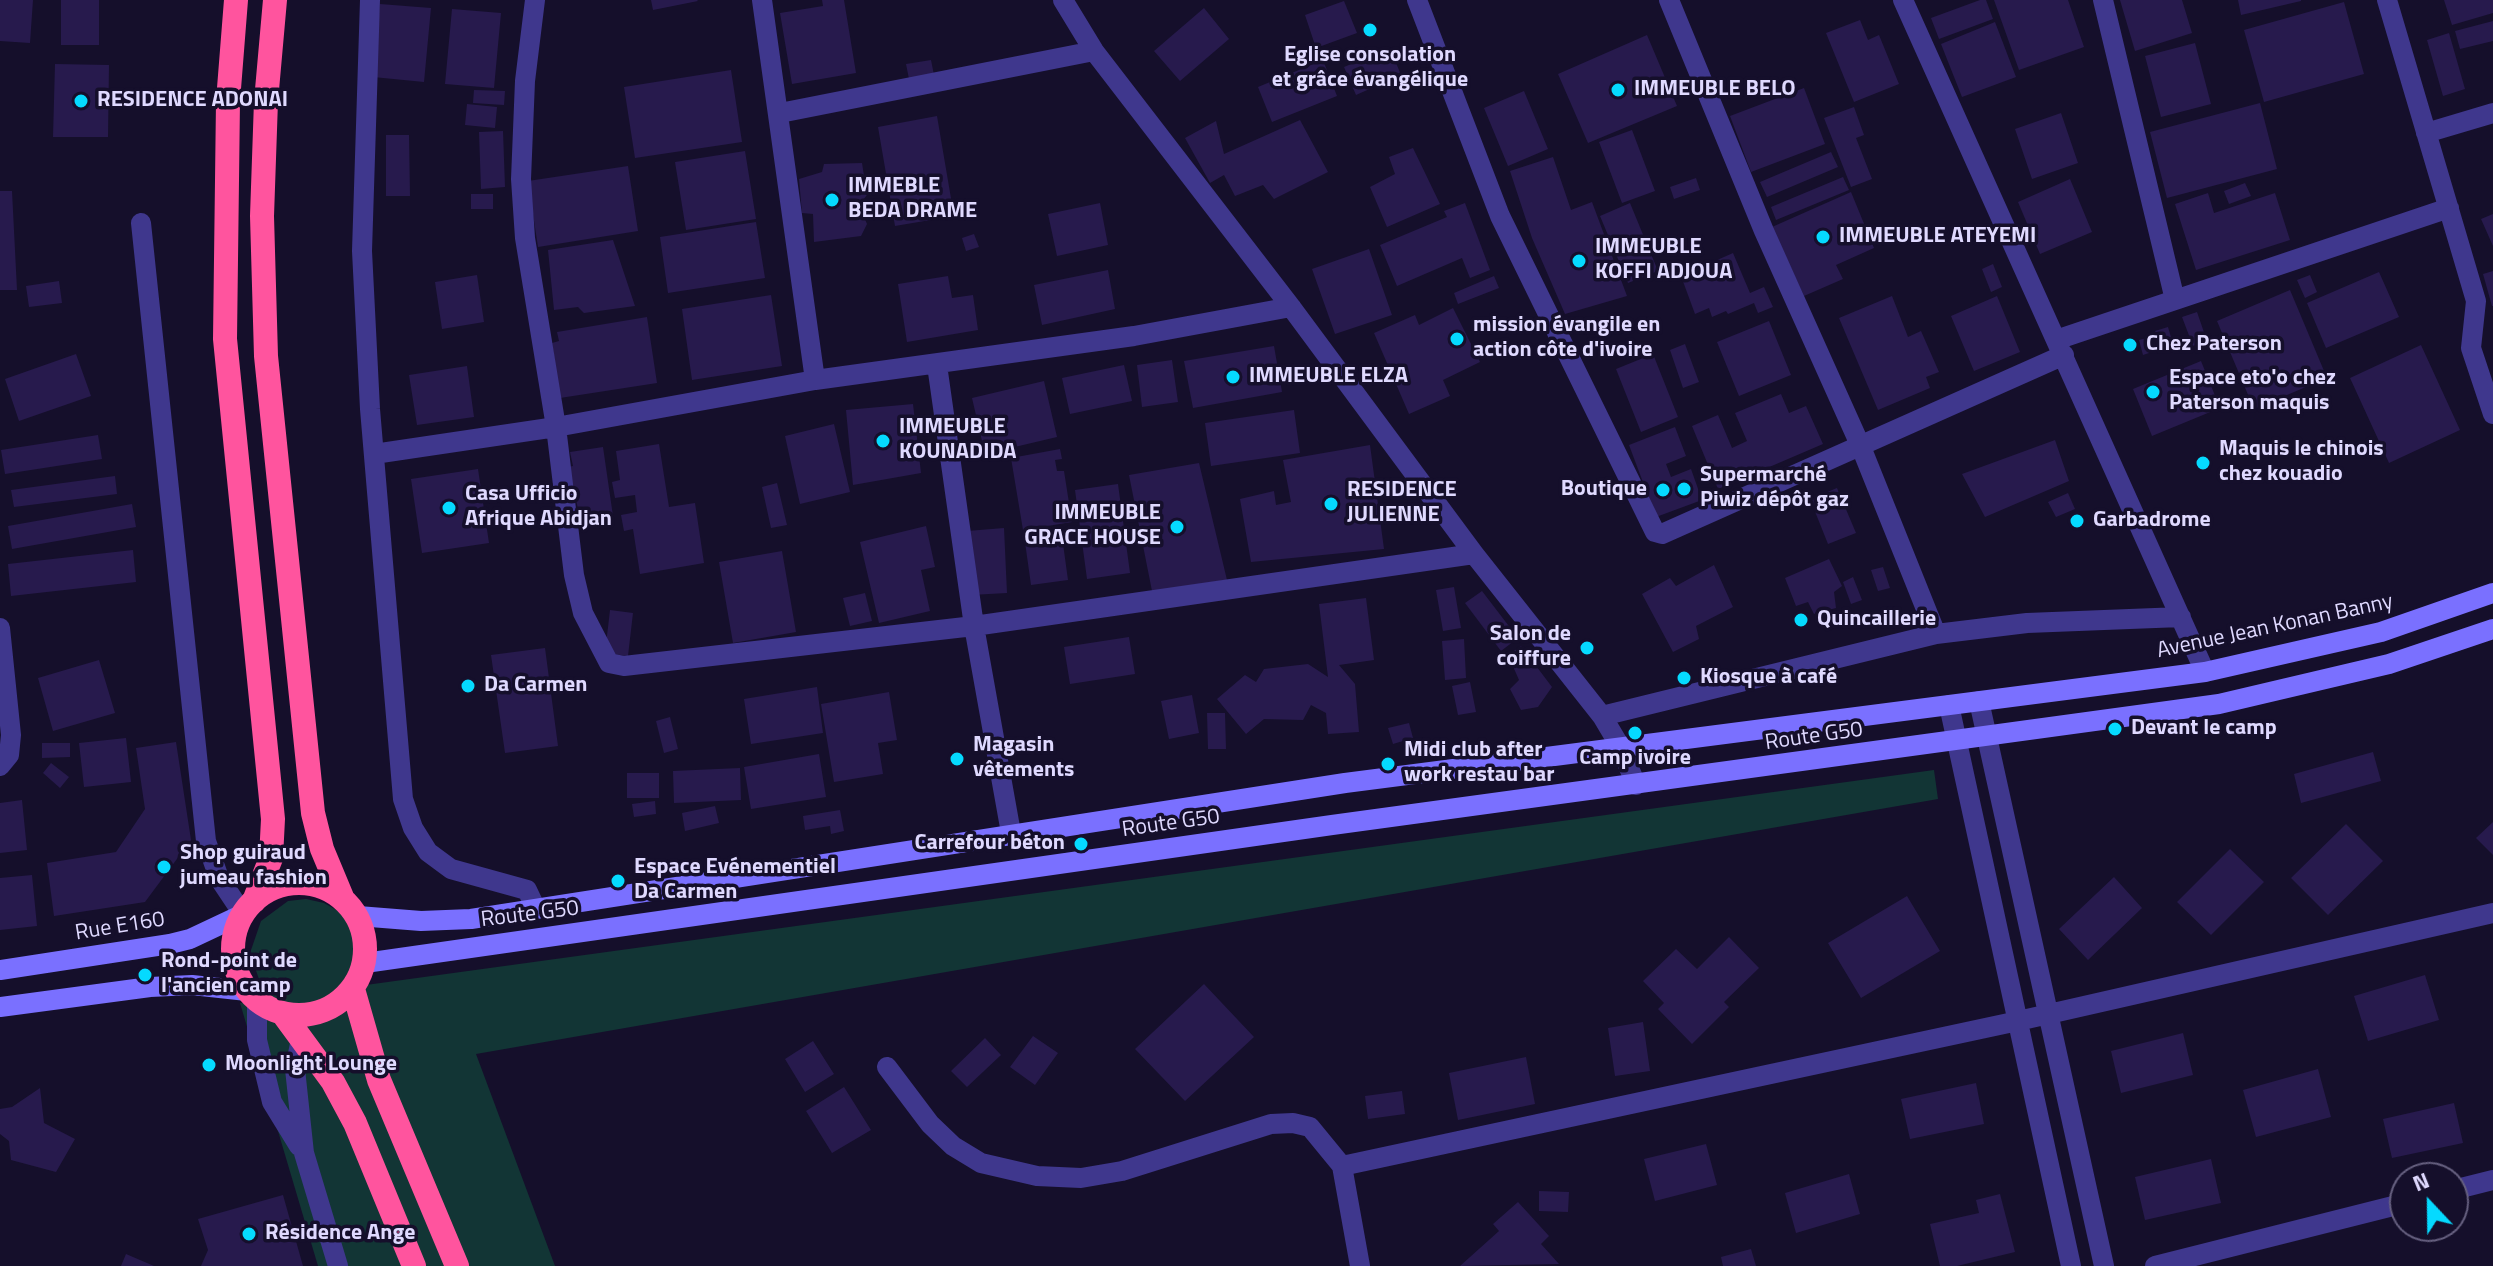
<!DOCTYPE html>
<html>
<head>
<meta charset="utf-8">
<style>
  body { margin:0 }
  #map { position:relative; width:2493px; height:1266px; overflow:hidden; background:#150f2b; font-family:"Titillium Web",sans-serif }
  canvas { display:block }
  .north { position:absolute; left:2389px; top:1162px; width:80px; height:80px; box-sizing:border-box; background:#150f2b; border:2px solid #666080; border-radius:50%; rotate:338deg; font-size:22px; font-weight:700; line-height:32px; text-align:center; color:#dfd9ff }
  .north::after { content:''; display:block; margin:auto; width:28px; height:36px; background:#05daff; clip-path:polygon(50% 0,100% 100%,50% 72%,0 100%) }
</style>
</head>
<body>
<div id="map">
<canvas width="2493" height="1266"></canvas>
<div class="north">N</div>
</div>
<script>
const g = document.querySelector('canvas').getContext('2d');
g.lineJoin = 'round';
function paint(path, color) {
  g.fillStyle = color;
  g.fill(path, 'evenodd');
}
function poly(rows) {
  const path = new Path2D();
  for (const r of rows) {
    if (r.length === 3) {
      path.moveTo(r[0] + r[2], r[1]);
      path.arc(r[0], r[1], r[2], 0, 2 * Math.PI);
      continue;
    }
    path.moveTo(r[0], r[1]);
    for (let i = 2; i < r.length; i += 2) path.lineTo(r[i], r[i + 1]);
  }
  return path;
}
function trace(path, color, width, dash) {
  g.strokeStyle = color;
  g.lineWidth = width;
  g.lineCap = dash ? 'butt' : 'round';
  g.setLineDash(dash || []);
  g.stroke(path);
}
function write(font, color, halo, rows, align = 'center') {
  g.font = font + ' "Titillium Web",sans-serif';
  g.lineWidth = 7;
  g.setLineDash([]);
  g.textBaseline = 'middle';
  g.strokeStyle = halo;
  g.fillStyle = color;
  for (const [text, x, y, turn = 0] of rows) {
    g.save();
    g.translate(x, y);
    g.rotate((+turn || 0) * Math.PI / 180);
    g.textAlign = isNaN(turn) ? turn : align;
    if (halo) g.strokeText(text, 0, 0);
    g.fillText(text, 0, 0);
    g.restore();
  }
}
paint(poly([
  [1934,770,1938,799,476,1054,555,1266,318,1266,240,1003,274,998,261,985,250,953,261,921,288,901,306,899,324,903,340,912,351,927,357,944,357,962,344,988]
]), '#123535');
paint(poly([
  [0,0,33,0,30,43,0,41],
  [61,0,99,0,99,45,61,45],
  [651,0,697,0,698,1,653,10],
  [822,0,844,0,856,73,792,84,780,13,823,6],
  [1980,0,1986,0,1993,19,1939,39,1931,18],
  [1994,0,2068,0,2084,47,2019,70],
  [2120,0,2182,0,2192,33,2135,51],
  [2238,0,2301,0,2301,1,2241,15],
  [2444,0,2493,0,2493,13,2452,25],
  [1344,1,1357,33,1316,48,1305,15],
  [2344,2,2364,74,2264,102,2244,30],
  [380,4,431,8,424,82,373,77],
  [1204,8,1229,39,1180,81,1154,51],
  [452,9,501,13,494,88,445,84],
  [1860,20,1868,40,1879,35,1899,84,1854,102,1826,33],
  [2493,21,2493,41,2460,49,2455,31],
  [1995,22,2016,77,1962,97,1941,44],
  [2449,33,2465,89,2443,96,2427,40],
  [1647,35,1677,106,1588,143,1558,74],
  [2195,43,2211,104,2161,117,2145,56],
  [1390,48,1401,75,1356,95,1344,67],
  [931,60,934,75,909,79,906,64],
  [1323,60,1337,96,1272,122,1258,87],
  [55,64,109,65,108,137,53,137],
  [731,70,742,142,635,158,624,87],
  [1804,88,1825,144,1751,172,1730,116],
  [474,90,505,91,504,105,473,103],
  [1524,91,1548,149,1508,166,1484,108],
  [2260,103,2277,169,2167,198,2150,132],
  [467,104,497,107,495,128,465,125],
  [1854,107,1864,135,1856,138,1872,179,1851,187,1824,118],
  [2061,113,2078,163,2032,179,2015,129],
  [937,116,954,216,895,226,878,127],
  [1300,120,1328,172,1274,199,1263,185,1235,196,1224,175,1210,183,1185,138,1216,121,1224,154],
  [1632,130,1655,191,1622,203,1599,142],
  [503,131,505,187,481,189,479,132],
  [386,135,409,135,410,196,386,196],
  [1413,148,1440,204,1387,227,1370,187,1395,174,1389,157],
  [745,151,756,219,686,230,675,162],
  [1831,152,1838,167,1767,197,1760,182],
  [1553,157,1571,210,1592,202,1627,296,1565,314,1532,238,1510,171],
  [862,163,867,195,859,205,867,224,861,236,814,242,813,214,802,213,799,179,822,172,824,164],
  [628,166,638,231,538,247,528,181],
  [1843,177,1849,190,1776,220,1771,207],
  [1696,178,1700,190,1674,199,1670,187],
  [2070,179,2092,232,2040,254,2018,202],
  [2245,183,2251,196,2229,204,2224,191],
  [0,191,12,191,17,290,0,290],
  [1851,192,1874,248,1836,265,1843,279,1804,296,1772,227],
  [2208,193,2214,213,2275,193,2290,240,2196,270,2175,204],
  [471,194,493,194,493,209,471,209],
  [1100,203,1108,245,1057,256,1048,214],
  [1465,203,1490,270,1470,278,1462,258,1397,286,1380,245,1447,217,1444,211],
  [1630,203,1658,271,1628,283,1600,216],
  [2493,214,2493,246,2481,219],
  [756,222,765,278,668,293,660,237],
  [974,234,979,247,966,251,962,238],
  [613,240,635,306,584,313,578,307,554,310,548,250],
  [1369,249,1392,315,1335,334,1312,269],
  [1733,253,1750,293,1764,287,1773,307,1758,313,1754,303,1728,314,1726,311,1712,317,1709,308,1695,314,1681,276],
  [1993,264,2002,287,1991,292,1982,269],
  [1108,270,1115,309,1042,325,1034,285],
  [2493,271,2493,306,2492,306,2483,274],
  [2379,272,2399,317,2326,348,2307,303],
  [477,275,484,322,442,329,435,282],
  [2310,275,2317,292,2305,298,2297,280],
  [948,276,952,298,973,295,978,330,907,342,898,284],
  [1494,276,1499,288,1458,304,1454,293],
  [59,281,62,303,29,307,26,286],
  [2290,290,2327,378,2254,409,2217,321],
  [771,295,782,366,692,380,682,309],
  [1892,296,1908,337,1921,331,1939,372,1926,377,1930,388,1878,410,1839,318],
  [1997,296,2020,352,1974,371,1951,316],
  [1453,308,1480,362,1443,380,1450,396,1409,414,1374,333,1415,315,1419,325],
  [2197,312,2207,341,2193,346,2182,317],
  [647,317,657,383,560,398,552,343,559,341,557,332],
  [1769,321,1791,375,1739,396,1717,342],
  [2168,327,2173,344,2161,348,2155,331],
  [2151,337,2155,351,2143,355,2139,340],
  [1685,344,1699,382,1683,388,1670,350],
  [2421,345,2460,430,2389,463,2350,378],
  [1274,346,1282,392,1193,408,1184,361],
  [76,354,91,396,19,421,5,379],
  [1653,354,1678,417,1641,432,1616,369],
  [1172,360,1178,402,1142,407,1137,365],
  [2201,361,2220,408,2152,436,2133,389],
  [1124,365,1132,401,1070,414,1062,378],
  [467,366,474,417,417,425,409,375],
  [1044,381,1057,437,985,454,972,398],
  [1781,394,1789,413,1806,406,1823,444,1718,489,1692,426,1718,415,1732,448,1747,441,1735,413],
  [913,404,921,473,853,485,846,410],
  [1294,410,1300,453,1211,466,1205,423],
  [834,424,850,492,800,504,785,436],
  [1675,427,1686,456,1666,464,1671,477,1691,469,1702,500,1656,517,1629,445],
  [98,435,102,459,5,474,1,450],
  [2055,440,2069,481,1985,517,1962,474],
  [659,444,669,507,695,503,704,563,640,574,633,529,624,531,621,515,637,512,635,495,615,498,612,482,620,480,616,451],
  [1370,445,1384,549,1251,562,1240,499,1274,491,1276,505,1291,502,1283,460],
  [603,447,613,516,581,521,568,467,573,466,570,452],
  [1060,449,1062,459,1055,460,1057,471,1064,471,1072,522,1023,530,1011,458],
  [1199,463,1227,580,1152,591,1129,475],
  [478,469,489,543,422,553,411,479],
  [115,476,117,494,14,507,11,490],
  [777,483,787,525,771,528,762,487],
  [1118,484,1130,573,1087,579,1075,490],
  [1837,488,1856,533,1828,544,1810,499],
  [2068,493,2075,509,2056,517,2048,502],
  [132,504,136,527,12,549,8,526],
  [926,526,935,567,921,570,930,611,879,623,860,542],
  [1004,528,1007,593,971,595,967,531],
  [1061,529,1068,580,1031,585,1024,535],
  [133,550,136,582,11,596,8,564],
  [782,551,796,632,733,643,719,562],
  [1829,559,1842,586,1834,592,1836,608,1814,614,1808,602,1796,606,1785,578],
  [1714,565,1733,607,1696,626,1699,639,1673,652,1642,594,1670,578,1676,586],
  [1883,567,1890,588,1878,591,1871,570],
  [1853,577,1862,600,1851,604,1843,582],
  [1454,587,1461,628,1443,631,1436,590],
  [1482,591,1518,638,1501,651,1465,603],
  [865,593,872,621,850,626,843,598],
  [1366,598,1374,660,1339,665,1355,684,1359,732,1328,734,1326,713,1311,705,1303,720,1264,719,1246,734,1217,699,1245,675,1256,682,1264,669,1308,664,1328,677,1319,604],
  [610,610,633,613,628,656,605,653],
  [1129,637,1135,674,1070,684,1064,647],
  [1464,639,1466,678,1445,680,1442,641],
  [1521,646,1552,687,1538,707,1521,710,1510,689,1519,680,1508,655],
  [545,648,558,746,505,753,491,655],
  [99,660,115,713,53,731,38,678],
  [1470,682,1476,712,1458,715,1452,686],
  [817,687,823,733,751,744,744,699],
  [889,692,897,740,878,743,883,774,834,782,821,704],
  [1192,695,1199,733,1169,739,1161,701],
  [1207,713,1225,713,1226,749,1208,749],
  [670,717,678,749,664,753,656,721],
  [1409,723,1413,738,1393,744,1388,728],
  [126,738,131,782,84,787,79,743],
  [176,742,191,840,145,902,54,916,47,863,116,852,145,809,136,748],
  [42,743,70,743,70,757,42,758],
  [2373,752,2381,781,2301,803,2294,774],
  [819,754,826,797,751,809,744,767],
  [51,763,69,777,60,788,43,773],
  [740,768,741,800,674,803,673,771],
  [627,773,659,773,659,798,627,798],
  [22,800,27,850,0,853,0,803],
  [655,801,656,814,634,817,632,804],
  [715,806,719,823,685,831,682,813],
  [840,810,844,831,831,834,830,826,805,830,803,816],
  [2493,822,2493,855,2476,838],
  [2346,824,2383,861,2328,915,2291,878],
  [2230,849,2264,882,2211,935,2177,902],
  [32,875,37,926,0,930,0,878],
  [2114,877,2142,908,2088,960,2059,929],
  [1907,896,1940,951,1861,998,1828,943],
  [1729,937,1759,968,1724,1002,1729,1007,1692,1044,1658,1009,1664,1003,1643,981,1676,949,1697,969],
  [2425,975,2439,1020,2368,1041,2354,996],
  [1204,984,1254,1037,1185,1101,1135,1049],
  [1643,1022,1650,1071,1615,1076,1608,1028],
  [2183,1033,2193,1075,2121,1093,2111,1051],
  [1033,1036,1058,1053,1035,1085,1010,1067],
  [985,1038,1001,1055,967,1087,951,1071],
  [813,1041,834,1074,805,1092,785,1059],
  [1526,1057,1535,1104,1458,1120,1449,1073],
  [2318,1069,2331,1117,2256,1137,2243,1090],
  [1976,1083,1984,1124,1910,1139,1901,1099],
  [844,1087,871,1130,832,1153,806,1111],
  [40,1088,44,1123,75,1139,56,1172,11,1160,9,1141,0,1134,0,1109,12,1107],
  [1402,1091,1405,1114,1368,1119,1365,1096],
  [2454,1103,2463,1143,2392,1158,2383,1119],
  [1706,1144,1717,1185,1655,1201,1644,1159],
  [2211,1159,2221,1203,2145,1220,2135,1177],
  [1849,1174,1860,1214,1796,1233,1785,1193],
  [1539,1191,1569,1192,1568,1212,1539,1211],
  [2000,1194,2015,1252,1957,1266,1940,1266,1930,1224,1979,1213,1976,1200],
  [283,1195,303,1266,201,1266,208,1250,198,1219],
  [1518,1202,1549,1236,1541,1244,1559,1264,1460,1266,1499,1231,1493,1224],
  [1751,1249,1756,1266,1723,1266,1721,1257],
  [126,1254,154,1266,121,1266]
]), '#271a4d');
trace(poly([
  [370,0,362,251,370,409,403,799,413,828,428,852,451,869,527,890,536,909],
  [535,0,525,81,521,179,525,238,556,427,574,575,583,613,609,663,624,666,974,626,1474,554],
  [762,0,815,380],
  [1063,0,1094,51,1291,307,1474,554,1602,716,1621,748,1636,785],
  [1417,0,1500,216,1655,532,1662,534,2064,355],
  [1669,0,1764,231,1861,447,1936,634],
  [1903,0,2205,672],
  [2103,0,2175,300],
  [2387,0,2476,301,2471,348,2493,414],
  [780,113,1094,51],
  [2426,133,2493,113],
  [141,223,206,841,219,878,243,914],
  [2056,340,2449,208],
  [937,365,974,626,1011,833],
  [374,454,556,427,815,380,1134,336,1291,307],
  [0,628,11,735,9,755,0,766],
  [1979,701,2104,1266],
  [1949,705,2071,1266],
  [1602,716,1936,634,2027,623,2181,617],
  [257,1001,257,1040,272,1102,299,1146],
  [301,1039,295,1069,304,1153,338,1266],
  [887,1067,930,1124,953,1146,981,1163,1037,1176,1081,1178,1122,1171,1271,1124,1293,1123,1310,1127,1342,1166,1360,1266],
  [1342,1166,2018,1021,2493,913],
  [2453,1190,2493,1180],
  [2155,1266,2405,1203]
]), '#3f378d', 20);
trace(poly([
  [358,916,421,921,471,919,1345,783,2205,672,2381,632,2493,593],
  [365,963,1332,825,2219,704,2389,664,2493,629],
  [0,970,170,944,190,939,243,914],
  [0,1007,150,987,192,985,247,991]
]), '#7a70ff', 20);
trace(poly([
  [236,0,228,101,225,339,273,819,271,858,254,901],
  [275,0,266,101,262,216,266,356,313,813,322,849,342,897],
  [299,949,66],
  [353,989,379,1080,457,1266],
  [283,1014,333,1082,355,1123,414,1266]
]), '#ff549e', 24);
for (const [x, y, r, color] of [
  [1370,30,8,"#05daff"],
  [1618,90,8,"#05daff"],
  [81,101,8,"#05daff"],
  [832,200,8,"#05daff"],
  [1823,237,8,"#05daff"],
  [1579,261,8,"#05daff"],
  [1457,339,8,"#05daff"],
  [2130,345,8,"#05daff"],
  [1233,377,8,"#05daff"],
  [2153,392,8,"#05daff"],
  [883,441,8,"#05daff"],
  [2203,463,8,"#05daff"],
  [1684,489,8,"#05daff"],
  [1663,490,8,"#05daff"],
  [1331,504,8,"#05daff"],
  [449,508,8,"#05daff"],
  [2077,521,8,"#05daff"],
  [1177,527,8,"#05daff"],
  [1801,620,8,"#05daff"],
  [1587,648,8,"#05daff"],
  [1684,678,8,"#05daff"],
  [468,686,8,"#05daff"],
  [2115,729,8,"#05daff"],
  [1635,733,8,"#05daff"],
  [957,759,8,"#05daff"],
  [1388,764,8,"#05daff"],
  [1081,844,8,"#05daff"],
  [164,867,8,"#05daff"],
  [618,881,8,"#05daff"],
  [145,975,8,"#05daff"],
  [209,1065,8,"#05daff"],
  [249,1234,8,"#05daff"]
]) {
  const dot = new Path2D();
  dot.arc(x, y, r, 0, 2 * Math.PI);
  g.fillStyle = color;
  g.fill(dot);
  trace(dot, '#150f2b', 3);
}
write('bold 22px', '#dfd9ff', '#150f2b', [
  ["Eglise consolation",1370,56,"center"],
  ["et grâce évangélique",1370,81,"center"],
  ["IMMEUBLE BELO",1634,90],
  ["RESIDENCE ADONAI",97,101],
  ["IMMEBLE",848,187],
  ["BEDA DRAME",848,212],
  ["IMMEUBLE ATEYEMI",1839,237],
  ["IMMEUBLE",1595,248],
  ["KOFFI ADJOUA",1595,273],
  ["mission évangile en",1473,326],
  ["action côte d'ivoire",1473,351],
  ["Chez Paterson",2146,345],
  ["IMMEUBLE ELZA",1249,377],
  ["Espace eto'o chez",2169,379],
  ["Paterson maquis",2169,404],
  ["IMMEUBLE",899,428],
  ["KOUNADIDA",899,453],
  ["Maquis le chinois",2219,450],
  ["chez kouadio",2219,475],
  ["Supermarché",1700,476],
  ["Piwiz dépôt gaz",1700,501],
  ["Boutique",1647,490,"right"],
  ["RESIDENCE",1347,491],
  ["JULIENNE",1347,516],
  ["Casa Ufficio",465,495],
  ["Afrique Abidjan",465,520],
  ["IMMEUBLE",1161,514,"right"],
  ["GRACE HOUSE",1161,539,"right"],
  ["Garbadrome",2093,521],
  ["Quincaillerie",1817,620],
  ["Salon de",1571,635,"right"],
  ["coiffure",1571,660,"right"],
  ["Kiosque à café",1700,678],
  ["Da Carmen",484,686],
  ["Devant le camp",2131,729],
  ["Magasin",973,746],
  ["vêtements",973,771],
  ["Midi club after",1404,751],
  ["work restau bar",1404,776],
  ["Camp ivoire",1635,759,"center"],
  ["Carrefour béton",1065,844,"right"],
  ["Shop guiraud",180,854],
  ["jumeau fashion",180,879],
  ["Espace Evénementiel",634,868],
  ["Da Carmen",634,893],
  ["Rond-point de",161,962],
  ["l'ancien camp",161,987],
  ["Moonlight Lounge",225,1065],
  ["Résidence Ange",265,1234]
], 'left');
write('22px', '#dfd9ff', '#150f2b', [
  ["Avenue Jean Konan Banny",2275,627,-12],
  ["Route G50",1814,737,-8],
  ["Route G50",1171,824,-8],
  ["Route G50",530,915,-7],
  ["Rue E160",120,927,-9]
]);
</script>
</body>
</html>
